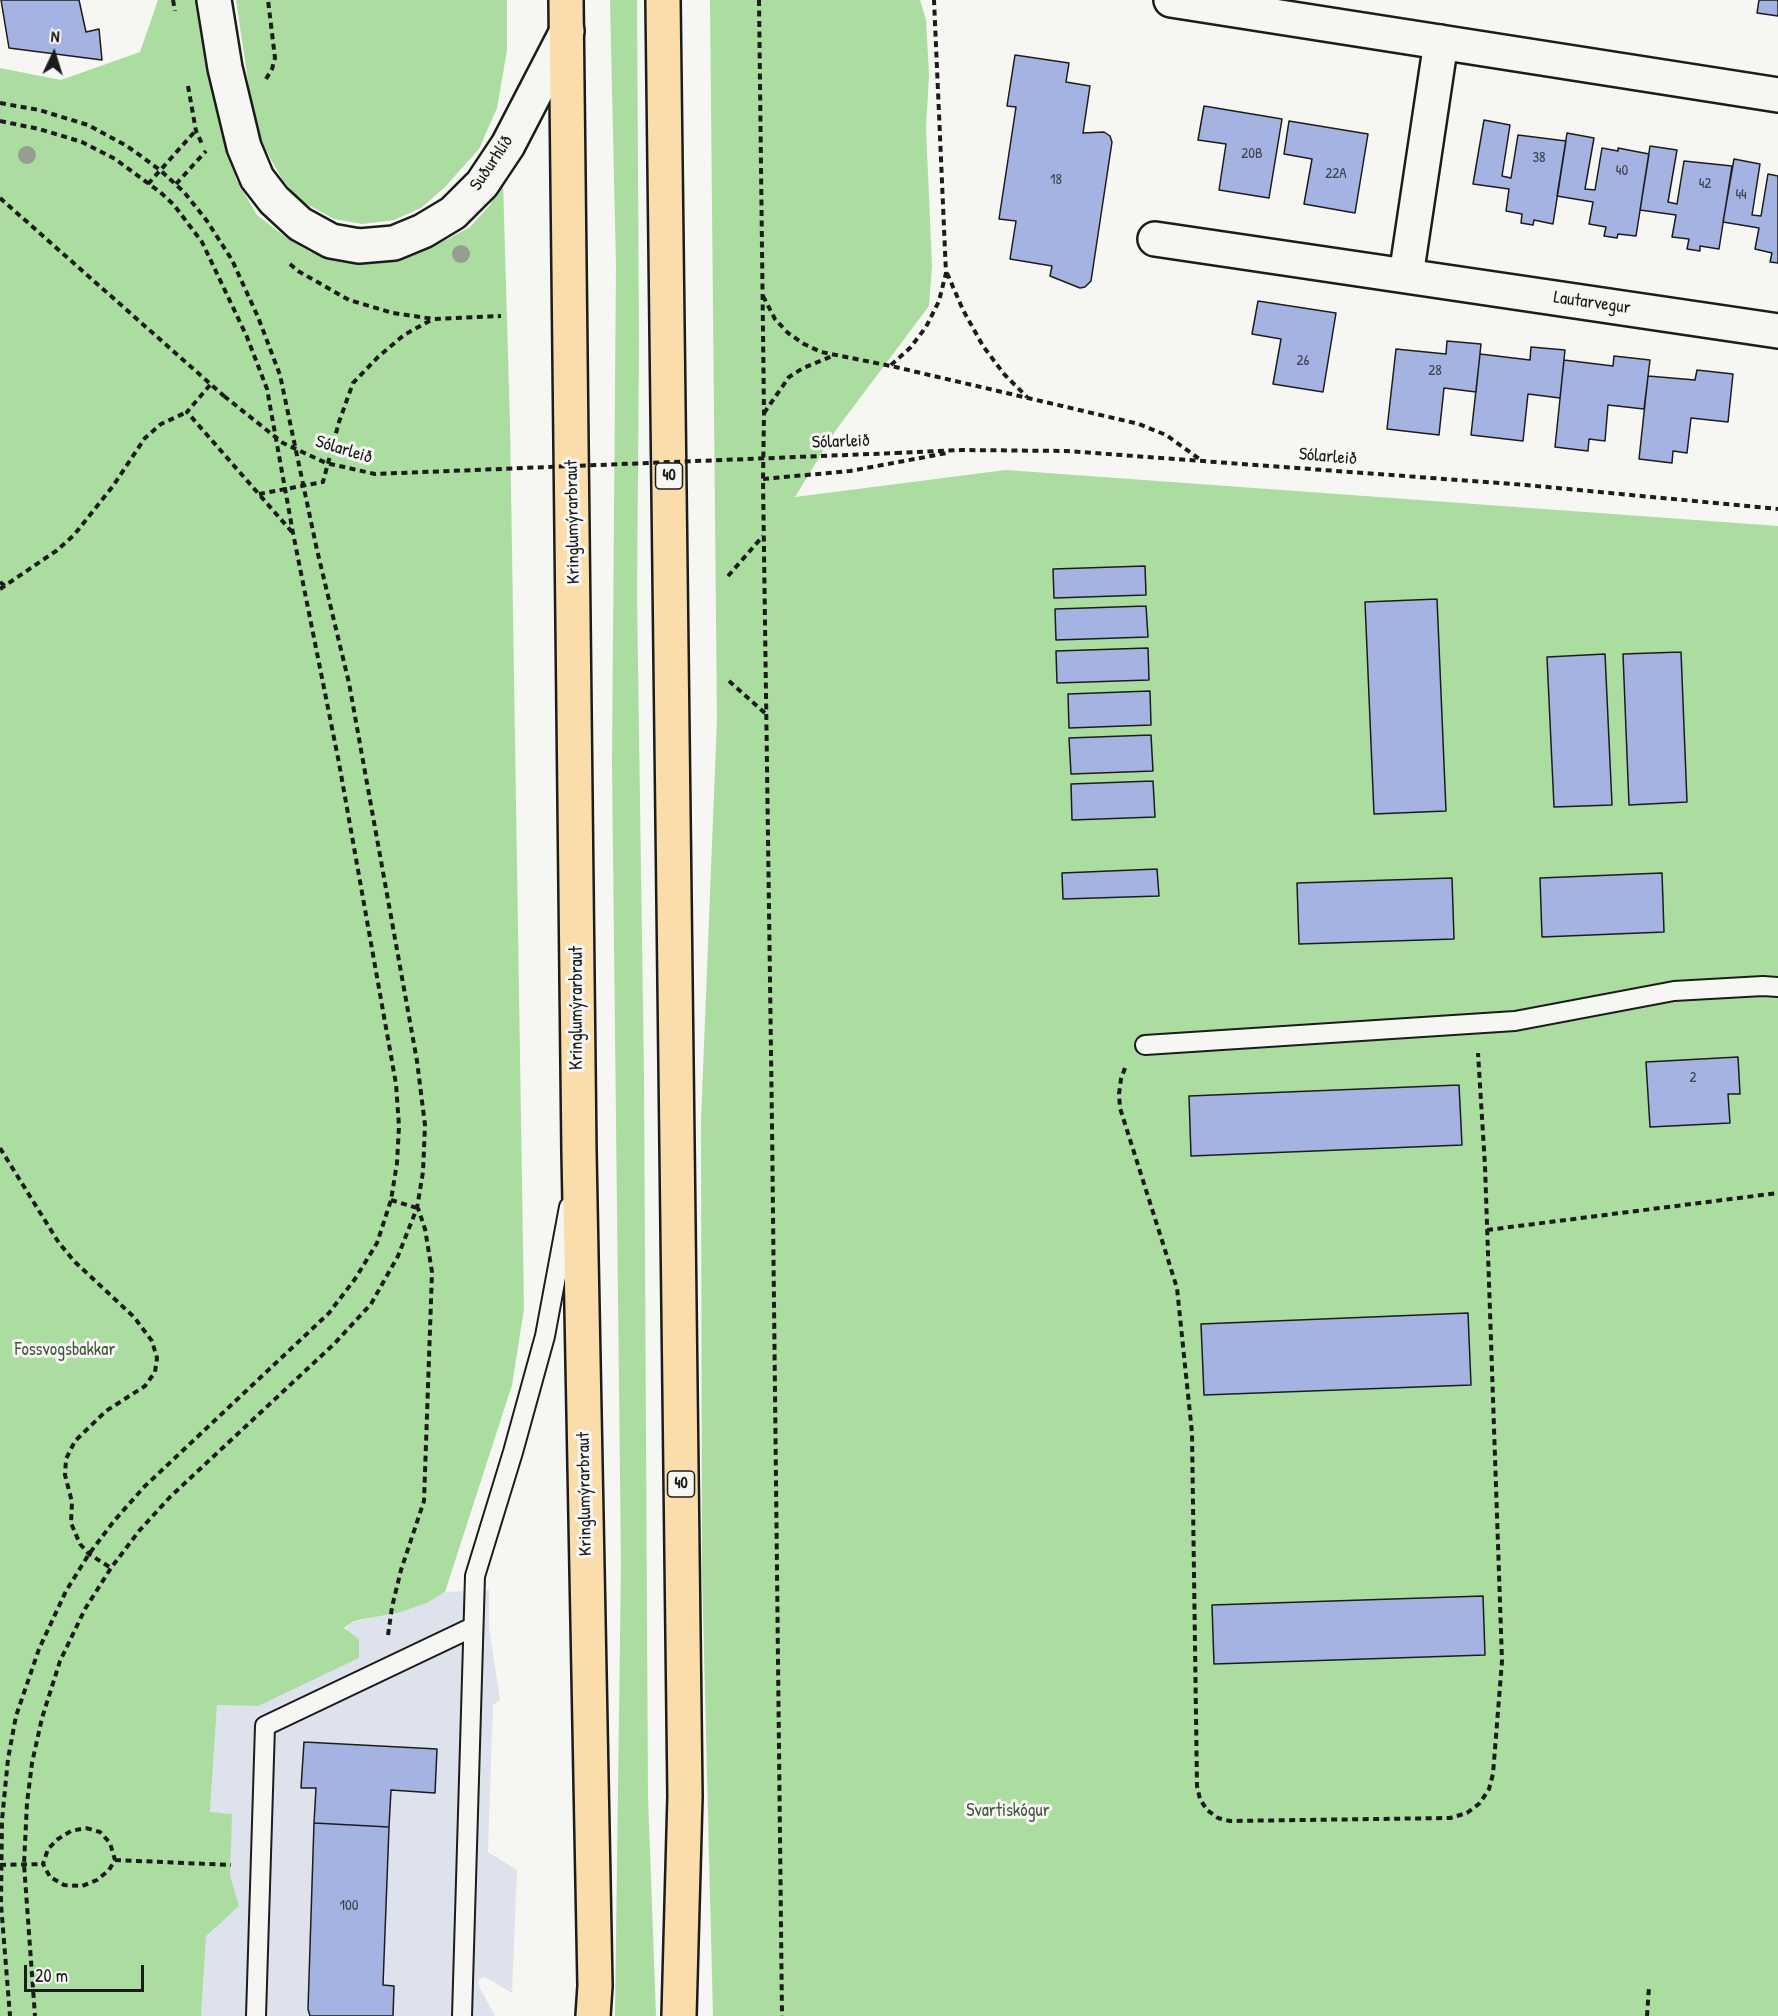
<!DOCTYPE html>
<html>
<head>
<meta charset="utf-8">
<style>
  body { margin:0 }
  #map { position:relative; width:1778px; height:2016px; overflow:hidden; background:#f6f6f2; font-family:"Patrick Hand",sans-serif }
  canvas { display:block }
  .north { position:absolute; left:24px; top:24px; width:60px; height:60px; -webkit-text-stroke:4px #f6f6f2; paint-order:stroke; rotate:4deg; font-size:16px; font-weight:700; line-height:24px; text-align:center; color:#1c1c1c }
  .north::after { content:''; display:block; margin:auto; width:21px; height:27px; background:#1c1c1c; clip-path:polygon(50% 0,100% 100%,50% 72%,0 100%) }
  .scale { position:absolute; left:24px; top:1965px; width:120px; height:27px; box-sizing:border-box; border:3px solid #1c1c1c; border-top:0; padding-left:8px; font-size:18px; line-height:21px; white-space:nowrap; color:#1c1c1c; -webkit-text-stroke:4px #f6f6f2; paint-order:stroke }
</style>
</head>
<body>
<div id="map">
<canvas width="1778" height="2016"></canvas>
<div class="north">N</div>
<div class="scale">20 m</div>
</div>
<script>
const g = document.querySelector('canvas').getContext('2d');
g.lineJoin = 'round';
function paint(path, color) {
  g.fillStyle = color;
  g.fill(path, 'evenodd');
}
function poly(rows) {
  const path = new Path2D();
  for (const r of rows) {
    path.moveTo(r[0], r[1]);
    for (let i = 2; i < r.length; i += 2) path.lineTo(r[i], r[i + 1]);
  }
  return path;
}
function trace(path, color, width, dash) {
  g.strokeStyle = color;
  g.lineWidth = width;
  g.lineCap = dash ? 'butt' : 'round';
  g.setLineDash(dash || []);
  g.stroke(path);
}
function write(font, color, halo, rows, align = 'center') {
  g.font = font + ' "Patrick Hand",sans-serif';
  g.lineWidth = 6;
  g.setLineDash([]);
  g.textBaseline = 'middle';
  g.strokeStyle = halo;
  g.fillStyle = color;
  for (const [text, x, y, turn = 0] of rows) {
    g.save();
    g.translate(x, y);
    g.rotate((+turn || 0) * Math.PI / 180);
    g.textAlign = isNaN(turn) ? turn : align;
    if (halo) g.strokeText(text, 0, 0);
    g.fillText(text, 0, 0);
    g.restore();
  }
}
paint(poly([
  [489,1590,489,1627,500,1700,493,1705,488,1852,517,1870,512,1993,485,1977,480,1978,478,1982,479,1986,495,2016,201,2016,206,1935,239,1906,230,1875,231,1814,210,1813,217,1705,258,1706,359,1640,346,1630,350,1623,427,1603,445,1592]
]), '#dee2ed');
paint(poly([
  [158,0,202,0,236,179,257,215,288,239,310,252,336,260,365,264,398,260,448,239,470,227,490,205,503,182,510,424,524,1309,512,1385,445,1592,427,1603,397,1613,363,1619,352,1622,344,1628,359,1639,359,1658,258,1706,217,1705,210,1812,232,1814,230,1875,239,1906,206,1936,201,2016,0,2016,0,68,61,80,140,52],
  [236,0,507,0,507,50,497,108,479,149,445,187,421,208,394,220,362,224,334,219,301,201,282,179,264,147,254,121],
  [610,0,637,0,639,343,637,596,644,1076,648,1797,656,2016,615,2016,621,1564,612,763,616,266],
  [710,0,920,0,926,20,929,75,926,128,932,266,929,306,836,430,795,497,1006,470,1778,526,1778,2016,713,2016,702,1572,701,1121,717,719]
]), '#aadd9f');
const building = poly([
  [1,0,79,0,86,32,99,29,102,60,9,48,1,0],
  [1759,0,1778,0,1778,16,1757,13,1759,0],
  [1015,55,1069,63,1066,82,1090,86,1083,133,1104,132,1110,136,1112,142,1091,281,1085,287,1080,288,1050,276,1052,266,1010,259,1016,221,999,219,1016,107,1007,106,1015,55],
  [1204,106,1282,119,1269,198,1219,190,1226,144,1198,140,1204,106],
  [1484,120,1510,125,1502,176,1511,178,1518,135,1566,141,1553,224,1534,220,1533,225,1521,223,1522,214,1506,211,1509,189,1473,184,1484,120],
  [1289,121,1368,134,1355,213,1304,204,1312,159,1284,154,1289,121],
  [1567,133,1594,138,1585,189,1595,190,1602,148,1618,151,1618,148,1649,154,1636,236,1618,234,1617,238,1604,236,1606,227,1589,224,1593,202,1557,196,1567,133],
  [1650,146,1677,150,1668,202,1677,204,1684,161,1732,166,1719,249,1700,246,1700,251,1687,249,1689,239,1672,237,1676,215,1640,210,1650,146],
  [1734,159,1760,164,1752,215,1761,216,1768,174,1778,176,1778,263,1770,262,1772,253,1755,249,1759,228,1723,222,1734,159],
  [1258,301,1336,313,1323,392,1273,384,1281,339,1252,334,1258,301],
  [1447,341,1481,344,1476,392,1444,388,1439,435,1387,429,1396,349,1446,354,1447,341],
  [1531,347,1565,350,1560,398,1528,394,1523,441,1471,435,1480,354,1530,360,1531,347],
  [1614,356,1650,360,1644,409,1608,405,1605,441,1589,439,1588,451,1555,447,1564,360,1613,366,1614,356],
  [1697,370,1733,374,1728,422,1691,418,1687,453,1673,451,1672,463,1639,459,1648,376,1695,380,1697,370],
  [1145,566,1146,595,1054,598,1053,569,1145,566],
  [1437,599,1446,811,1374,814,1365,602,1437,599],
  [1146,606,1148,637,1056,640,1055,609,1146,606],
  [1148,648,1149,680,1057,683,1056,651,1148,648],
  [1681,652,1687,802,1629,805,1623,654,1681,652],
  [1605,654,1612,805,1554,807,1547,657,1605,654],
  [1150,691,1151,725,1069,728,1068,694,1150,691],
  [1151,735,1153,771,1071,774,1069,738,1151,735],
  [1153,781,1155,817,1072,820,1071,784,1153,781],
  [1157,869,1159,896,1063,899,1062,873,1157,869],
  [1662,873,1664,932,1542,937,1540,878,1662,873],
  [1452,878,1454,939,1299,944,1297,883,1452,878],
  [1738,1057,1740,1094,1728,1094,1730,1123,1650,1127,1646,1062,1738,1057],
  [1459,1085,1462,1145,1191,1156,1189,1096,1459,1085],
  [1468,1313,1471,1385,1204,1395,1201,1324,1468,1313],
  [1483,1596,1485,1655,1214,1664,1212,1605,1483,1596],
  [304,1742,437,1749,435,1793,391,1790,389,1827,314,1823,316,1788,301,1788,304,1742],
  [314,1823,389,1827,383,1985,394,1986,393,2016,310,2016,308,2009,314,1823]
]);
paint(building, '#a5b3e2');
trace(building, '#1c1c1c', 1.5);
const service = poly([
  [1145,1045,1515,1021,1674,991,1763,986,1778,987],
  [256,2016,265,1726,473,1627],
  [462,2016,475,1576,513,1452,545,1336,569,1207]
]);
const minor = poly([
  [214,0,225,68,244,147,257,178,274,200,300,224,331,241,359,246,394,243,423,231,453,213,482,184,508,145,567,31],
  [1171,0,1778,95],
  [1155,239,1778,331],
  [1406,276,1441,42]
]);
const primary = poly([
  [566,0,579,1152,595,1986,593,2016],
  [663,0,685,1796,679,2016]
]);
trace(service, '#1c1c1c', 22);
trace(minor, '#1c1c1c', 38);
trace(primary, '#1c1c1c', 38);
trace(poly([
  [173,0,175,11],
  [759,0,764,414,763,479,772,1124,782,2016],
  [266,79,272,69,275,58,268,0],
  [188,86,196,131,203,146],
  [0,103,39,110,88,125,127,146,160,170,184,192,207,221,232,260,258,317,280,375,317,550,349,683,417,1061,425,1125,423,1172,417,1208,398,1256,371,1304,334,1344,170,1497,139,1531,111,1568,85,1609,60,1661,42,1718,32,1763,27,1803,24,1864,35,2016],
  [0,121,39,129,82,142,115,159,160,192,174,205,202,242,247,337,267,389,293,533,339,763,396,1084,399,1126,397,1163,391,1200,377,1243,355,1279,329,1313,144,1487,114,1521,89,1554,66,1591,39,1649,16,1716,8,1759,2,1820,1,1904,10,2016],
  [148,184,197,129],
  [176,184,206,151],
  [0,198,224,396],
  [290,264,298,271,349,300,393,313,434,319,501,316],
  [947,273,963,310,983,346,1004,374,1027,397],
  [763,296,775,319,788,333,804,344,821,352,891,366,1139,424,1166,435,1201,460],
  [891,365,910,348,926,327,939,301,946,273,934,0],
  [210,385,187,412,292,532],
  [764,413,789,377,803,368,835,355],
  [896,453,962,450,1067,451,1526,485,1778,509],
  [763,479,850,471,947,453],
  [259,494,323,482,339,422,353,383,378,357,404,335,433,319],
  [728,576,763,536],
  [0,582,5,586],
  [0,589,56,551,74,535,113,486,145,438,161,424,187,412],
  [729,681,766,714],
  [1125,1068,1121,1079,1119,1094,1120,1108,1177,1288,1192,1433,1197,1786,1200,1799,1207,1810,1218,1818,1230,1821,1450,1818,1467,1813,1480,1803,1489,1789,1493,1774,1502,1661,1485,1166,1478,1053],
  [0,1148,59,1243,75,1262,134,1317,152,1341,157,1358,155,1372,145,1386,106,1411,75,1441,66,1459,65,1475,72,1502,71,1523,80,1544,89,1554,111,1568],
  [391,1200,417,1208],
  [1487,1230,1778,1193],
  [388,1635,392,1607,401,1570,424,1501,432,1272,425,1229,418,1208],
  [86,1828,100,1832,110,1843,115,1860,109,1870,97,1880,82,1886,64,1885,50,1877,43,1864,48,1849,58,1839,71,1831,86,1828],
  [115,1860,231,1865],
  [0,1865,43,1864],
  [1647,2016,1649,1987]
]), '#1c1c1c', 4, [6, 4.5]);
trace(service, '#f6f6f2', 18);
trace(minor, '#f6f6f2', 33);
trace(primary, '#fbddab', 33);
trace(poly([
  [224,396,283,443,326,463,375,474,896,453]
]), '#1c1c1c', 4, [6, 4.5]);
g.fillStyle = '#969e92';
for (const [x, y] of [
  [27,155],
  [461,254]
]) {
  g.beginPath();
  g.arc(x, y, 9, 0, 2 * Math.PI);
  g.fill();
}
write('15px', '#3e424e', null, [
  ["20B",1252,154],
  ["38",1539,158],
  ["40",1622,171],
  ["22A",1336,174],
  ["18",1056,180],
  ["42",1705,184],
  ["44",1741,195],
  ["26",1303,361],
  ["28",1435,371],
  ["2",1693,1078],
  ["100",349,1906]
]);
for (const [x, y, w] of [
  [669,476,27],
  [681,1484,27]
]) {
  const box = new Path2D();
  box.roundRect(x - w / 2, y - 13, w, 26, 4.5);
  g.fillStyle = '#f6f6f2';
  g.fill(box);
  trace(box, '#1c1c1c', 1.5);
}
write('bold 16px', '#1c1c1c', null, [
  ["40",669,476],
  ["40",681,1484]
]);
write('18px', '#1c1c1c', '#f6f6f2', [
  ["Suðurhlíð",492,163,-56],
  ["Lautarvegur",1592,303,8],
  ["Sólarleið",841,442,-2],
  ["Sólarleið",344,450,17],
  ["Sólarleið",1328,457,5],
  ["Kringlumýrarbraut",573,522,-91],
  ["Kringlumýrarbraut",577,1008,-90],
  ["Kringlumýrarbraut",585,1494,-91]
]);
write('18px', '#475643', '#f6f6f2', [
  ["Fossvogsbakkar",65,1350],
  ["Svartiskógur",1008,1811]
]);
</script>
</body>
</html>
